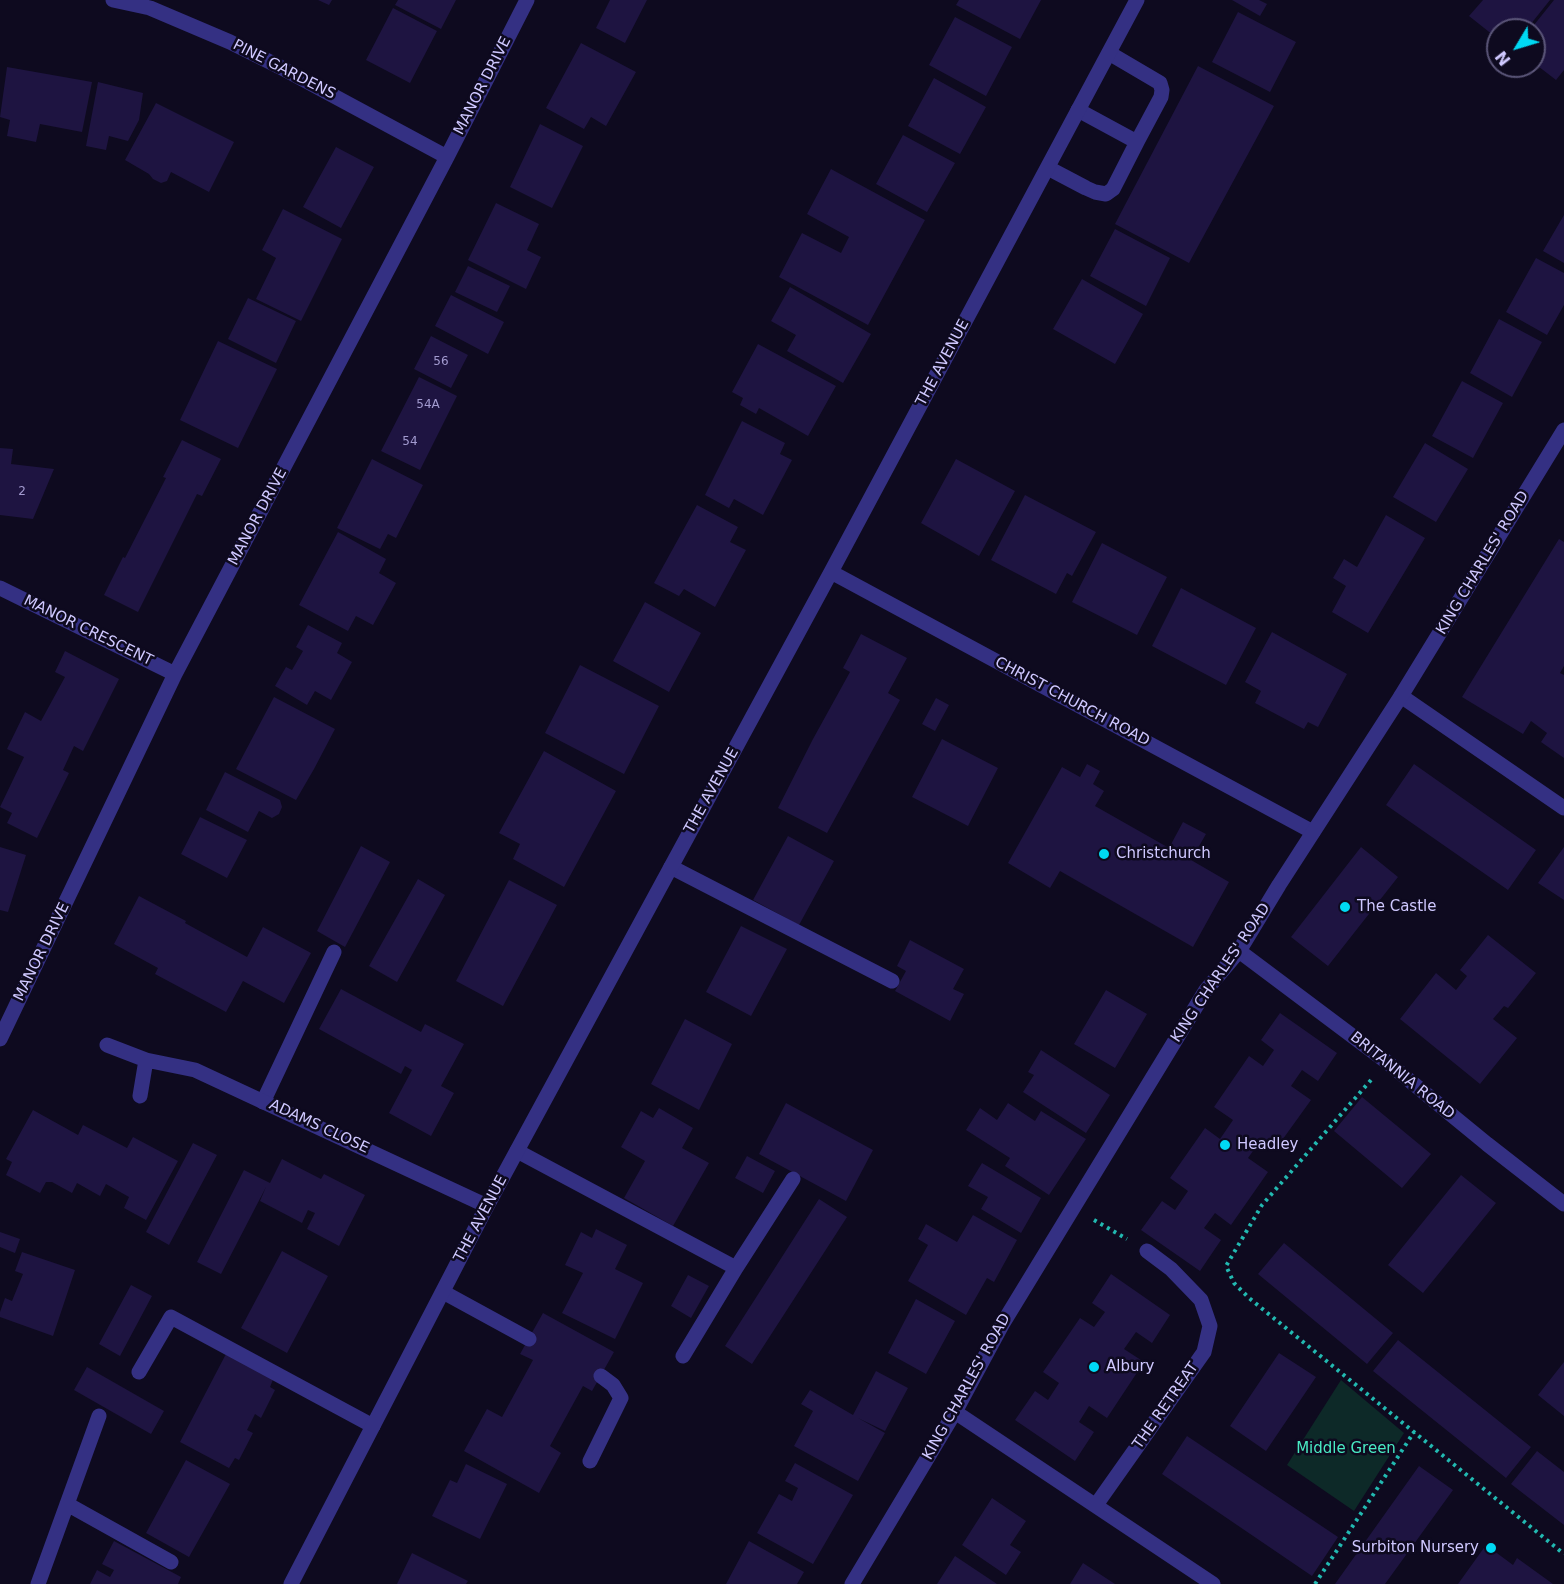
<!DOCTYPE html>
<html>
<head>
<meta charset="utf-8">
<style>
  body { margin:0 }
  #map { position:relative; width:1564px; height:1584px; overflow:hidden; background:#0e0a1f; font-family:"DejaVu Sans",sans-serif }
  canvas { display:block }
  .north { position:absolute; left:1486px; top:18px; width:60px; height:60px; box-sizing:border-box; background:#0e0a1f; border:2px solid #5b5679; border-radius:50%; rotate:232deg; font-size:16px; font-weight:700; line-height:24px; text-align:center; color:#cfc8ff }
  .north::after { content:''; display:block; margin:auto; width:21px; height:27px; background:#00d9f3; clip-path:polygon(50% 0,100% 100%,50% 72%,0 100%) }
</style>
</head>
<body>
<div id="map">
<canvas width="1564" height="1584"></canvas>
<div class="north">N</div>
</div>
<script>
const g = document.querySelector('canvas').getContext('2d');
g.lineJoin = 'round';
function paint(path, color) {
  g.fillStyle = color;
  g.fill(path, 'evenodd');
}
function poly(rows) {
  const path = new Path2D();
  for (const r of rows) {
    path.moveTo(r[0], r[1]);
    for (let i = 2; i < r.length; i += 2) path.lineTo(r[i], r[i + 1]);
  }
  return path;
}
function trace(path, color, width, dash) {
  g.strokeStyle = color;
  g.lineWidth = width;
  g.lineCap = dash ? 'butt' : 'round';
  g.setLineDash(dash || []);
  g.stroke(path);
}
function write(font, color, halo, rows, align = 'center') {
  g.font = font + ' "DejaVu Sans",sans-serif';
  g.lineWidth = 5;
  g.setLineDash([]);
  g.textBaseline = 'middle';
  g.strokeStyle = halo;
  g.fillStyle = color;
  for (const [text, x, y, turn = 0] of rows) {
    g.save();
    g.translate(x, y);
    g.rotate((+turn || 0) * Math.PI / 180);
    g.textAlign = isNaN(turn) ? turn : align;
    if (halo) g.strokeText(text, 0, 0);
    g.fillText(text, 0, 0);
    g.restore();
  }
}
paint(poly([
  [1341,1380,1404,1433,1354,1511,1287,1465]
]), '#0d2928');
paint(poly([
  [318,0,332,0,329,5],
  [398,0,456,0,441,29,395,5],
  [610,0,647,0,625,43,596,28],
  [959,0,1041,0,1020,39,956,5],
  [1232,0,1259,0,1267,4,1260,16],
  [1483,0,1550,0,1526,30,1498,30,1498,39,1469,16],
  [1554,0,1564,0,1564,70,1556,80,1534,63,1534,30,1530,30],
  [393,8,437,31,410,83,366,60],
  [1238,12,1296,42,1270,92,1212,62],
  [955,17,1012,47,986,96,929,65],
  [581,43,636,72,606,126,591,117,584,129,546,108],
  [1198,66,1274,106,1189,263,1115,224],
  [7,67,92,82,82,132,40,124,36,142,7,136,10,120,0,117],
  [934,78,986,107,960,154,908,126],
  [98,82,143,93,139,120,128,141,109,136,106,150,86,146],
  [156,103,234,142,209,192,171,172,167,181,161,183,153,179,149,174,125,160],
  [540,124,583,146,552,208,510,187],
  [903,135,955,163,927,212,876,184],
  [336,147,374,167,341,228,303,207],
  [831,169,925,220,868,325,779,277,802,233,841,253,849,237,807,214],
  [496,203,539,224,527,250,541,257,526,289,468,260],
  [283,209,342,239,301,321,256,299,276,258,262,250],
  [1564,215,1564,263,1543,251],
  [1115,229,1170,258,1146,306,1090,276],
  [1536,258,1564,273,1564,305,1547,335,1506,312],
  [468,266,510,286,497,312,455,292],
  [1082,279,1143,314,1115,364,1053,329],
  [790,287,871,334,843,383,787,351,796,335,771,321],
  [451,295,504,322,488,354,435,326],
  [248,298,296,321,276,363,228,339],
  [1499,319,1542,342,1512,397,1470,373],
  [431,336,468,355,451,388,414,369],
  [218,341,277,369,238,448,180,420],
  [758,344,836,386,808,436,759,408,756,414,740,405,743,398,732,392],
  [419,377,457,396,420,470,381,451],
  [1462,381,1503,403,1473,458,1432,436],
  [742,421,785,443,780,454,792,460,763,515,734,499,729,508,705,495],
  [182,440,221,459,202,496,197,494,138,612,104,595,123,557,125,558,166,478,163,477],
  [1425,443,1468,469,1436,522,1393,497],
  [0,448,13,449,11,464,54,469,33,519,0,515],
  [372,459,423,485,396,538,388,534,380,549,337,528],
  [956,459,1015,491,979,556,921,523],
  [1025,495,1096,532,1072,576,1067,573,1056,594,991,560],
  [697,505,738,527,730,542,746,550,715,607,684,589,679,596,654,583],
  [1386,515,1425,538,1368,633,1332,612,1346,586,1333,578,1344,559,1357,567],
  [338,532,386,559,379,573,396,583,373,625,356,616,348,631,299,605],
  [1559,539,1564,542,1564,666,1560,673,1564,675,1564,758,1541,742,1547,733,1531,721,1523,734,1462,697],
  [1102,543,1167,577,1137,635,1072,602],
  [1181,588,1256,628,1226,685,1152,646],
  [645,602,701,633,669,692,613,661],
  [308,625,342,643,337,653,352,662,331,700,315,691,307,705,275,686,286,667,292,670,303,651,296,647],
  [1272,632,1347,674,1318,727,1308,722,1304,729,1255,703,1261,691,1245,682],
  [861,634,907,658,888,693,900,700,827,833,778,808,813,739,850,672,843,668],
  [65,651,119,679,83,751,74,746,63,770,69,773,37,838,7,823,12,813,0,807,24,757,7,749,25,712,41,721,65,677,55,672],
  [580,665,659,706,624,774,545,733],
  [274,697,335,729,314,769,296,800,236,769],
  [936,698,949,705,935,731,922,724],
  [942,739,998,768,968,826,912,797],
  [544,751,616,791,564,887,513,859,520,844,499,833],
  [1087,764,1100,771,1093,784,1104,791,1095,806,1169,848,1183,822,1206,834,1191,860,1229,882,1193,947,1060,871,1050,888,1008,863,1062,767,1080,777],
  [1414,764,1536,850,1508,890,1386,805],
  [225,772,280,800,282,807,279,814,272,818,259,811,248,832,206,810],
  [200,817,247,840,227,878,181,854],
  [788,836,834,861,799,925,753,900],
  [361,846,390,862,345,947,317,931],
  [0,847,26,855,8,912,0,910],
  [1361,847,1398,877,1328,966,1291,937],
  [1564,847,1564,900,1538,883],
  [418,879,445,895,397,982,369,966],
  [509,880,557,905,503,1006,456,981],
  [139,896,186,921,185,923,247,957,263,927,311,953,284,1003,243,981,226,1012,155,974,158,968,114,944],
  [741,926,787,949,751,1016,706,992],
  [1488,935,1536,973,1508,1008,1504,1006,1493,1019,1517,1038,1480,1084,1400,1019,1436,973,1456,990,1467,976,1460,970],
  [910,940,964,969,953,989,964,994,950,1021,895,991,906,971,897,966],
  [341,989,421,1032,425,1024,464,1044,441,1086,454,1093,431,1136,389,1113,412,1070,405,1066,401,1074,319,1029],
  [1106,990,1147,1014,1115,1068,1074,1044],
  [1280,1013,1337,1053,1318,1081,1302,1070,1291,1086,1311,1100,1275,1150,1261,1140,1248,1158,1268,1172,1231,1225,1215,1213,1204,1228,1221,1240,1200,1271,1141,1230,1162,1201,1175,1210,1188,1191,1170,1178,1205,1128,1220,1139,1233,1120,1214,1107,1249,1056,1263,1066,1274,1050,1261,1040],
  [685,1019,732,1044,699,1110,651,1084],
  [1041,1050,1110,1095,1086,1133,1023,1092,1034,1075,1028,1072],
  [1362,1097,1431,1154,1402,1188,1334,1131],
  [786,1103,873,1150,846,1201,759,1154],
  [1008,1103,1035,1121,1041,1111,1086,1139,1049,1195,1005,1166,1010,1158,966,1130,980,1108,997,1120],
  [659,1108,693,1128,682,1148,709,1163,673,1226,624,1198,645,1161,621,1147,641,1111,653,1118],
  [33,1110,78,1135,83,1125,127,1148,133,1137,178,1161,146,1220,124,1208,129,1197,106,1184,100,1196,77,1183,72,1193,52,1182,46,1182,40,1193,6,1175,12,1162,6,1159],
  [193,1143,217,1155,169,1245,146,1232],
  [747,1156,775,1171,763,1193,735,1178],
  [282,1159,321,1179,324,1174,365,1195,339,1246,307,1229,315,1213,308,1210,302,1223,260,1201,266,1187,221,1274,197,1262,244,1170,270,1183],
  [982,1163,1041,1198,1021,1233,981,1209,988,1197,968,1186],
  [1461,1175,1496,1203,1423,1293,1388,1265],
  [819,1199,847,1217,752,1364,725,1346],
  [973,1215,1017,1240,994,1282,987,1278,966,1315,908,1281,928,1245,918,1239,926,1224,957,1242],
  [596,1229,627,1245,615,1269,643,1283,615,1339,562,1313,583,1273,565,1265,581,1232,592,1238],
  [0,1232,20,1239,15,1253,0,1247],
  [1284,1243,1393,1333,1367,1364,1258,1274],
  [282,1251,328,1276,287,1353,241,1328],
  [22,1252,75,1270,53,1336,0,1317,0,1312,5,1298,12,1301,23,1274,15,1271],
  [1111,1274,1170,1315,1152,1343,1136,1332,1124,1349,1144,1362,1107,1418,1089,1406,1079,1422,1094,1432,1075,1461,1015,1420,1035,1391,1048,1400,1059,1383,1043,1372,1080,1318,1094,1327,1105,1312,1092,1303],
  [688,1275,709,1286,691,1318,671,1306],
  [131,1285,152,1296,120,1356,99,1344],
  [916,1299,955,1321,926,1374,888,1353],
  [543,1313,614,1352,592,1391,583,1386,550,1446,561,1453,539,1493,464,1451,487,1409,502,1417,533,1360,520,1354],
  [1398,1340,1531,1447,1506,1478,1373,1371],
  [227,1352,274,1377,270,1387,275,1390,261,1418,255,1414,247,1430,253,1433,239,1460,235,1458,229,1468,180,1442],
  [1279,1353,1316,1377,1266,1451,1230,1426],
  [1564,1362,1564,1416,1538,1395],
  [87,1367,164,1411,151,1434,74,1390],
  [876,1371,908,1388,885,1431,858,1418,885,1433,858,1481,794,1446,813,1411,801,1404,810,1390,853,1415],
  [1187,1436,1338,1537,1312,1576,1162,1474],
  [1537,1451,1564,1472,1564,1525,1511,1484],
  [186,1460,230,1484,189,1557,146,1533],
  [795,1463,853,1495,813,1564,757,1533,779,1494,792,1501,798,1488,785,1481],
  [466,1464,507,1484,480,1539,432,1516,450,1480,457,1483],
  [1419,1466,1453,1490,1385,1584,1335,1584],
  [992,1498,1026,1521,1010,1545,1021,1552,1006,1575,962,1545],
  [114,1541,181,1577,178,1584,90,1584,97,1570,110,1577,114,1570,102,1564],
  [749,1541,804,1572,797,1584,726,1584],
  [1486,1545,1513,1565,1517,1558,1553,1584,1458,1584],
  [412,1553,468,1581,466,1584,397,1584],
  [955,1556,997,1584,937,1584],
  [1083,1563,1115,1584,1070,1584]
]), '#1e1441');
trace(poly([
  [1371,1080,1262,1205,1226,1266,1234,1283,1249,1298,1564,1554],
  [1094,1220,1127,1239],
  [1315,1584,1414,1432]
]), '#22b9b1', 4, [3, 4.5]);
trace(poly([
  [1109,53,1160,83,1162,90,1161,97,1137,142],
  [1048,168,1086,188,1095,192,1106,194,1113,189,1137,142,1078,110],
  [671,867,892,981],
  [263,1102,334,952],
  [517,1151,736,1268],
  [443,1292,529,1339],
  [683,1356,736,1268,793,1179],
  [139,1372,171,1317,373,1426],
  [590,1461,621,1398,613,1385,601,1376],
  [67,1504,171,1562],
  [38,1584,99,1416]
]), '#343083', 15);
trace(poly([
  [113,0,150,8,230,42,280,67,447,157],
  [831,572,1313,832],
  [0,588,175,674],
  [1401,696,1564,808],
  [1239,951,1387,1062,1487,1144,1564,1204],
  [0,1039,175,674,447,157,527,0],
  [107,1045,146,1060,195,1070,487,1206],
  [140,1096,146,1060],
  [955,1412,1213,1584],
  [1096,1505,1204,1352,1210,1326,1201,1300,1171,1269,1147,1251],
  [291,1584,487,1206,831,572,1137,0]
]), '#343083', 15);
trace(poly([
  [852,1584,955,1412,1003,1323,1206,990,1239,951,1279,885,1401,696,1564,430]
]), '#343083', 15);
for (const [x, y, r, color] of [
  [1104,854,6,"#00d9f3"],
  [1345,907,6,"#00d9f3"],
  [1225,1145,6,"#00d9f3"],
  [1094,1367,6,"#00d9f3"],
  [1491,1548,6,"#00d9f3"]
]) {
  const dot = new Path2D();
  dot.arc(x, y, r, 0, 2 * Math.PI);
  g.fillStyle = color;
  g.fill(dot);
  trace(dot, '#0e0a1f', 2);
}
write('12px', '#a39bd0', null, [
  ["56",441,362],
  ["54A",428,405],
  ["54",410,442],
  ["2",22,492]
]);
write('15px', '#cfc8ff', '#0e0a1f', [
  ["PINE GARDENS",284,70,27],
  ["MANOR DRIVE",483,86,-63],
  ["THE AVENUE",943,363,-62],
  ["MANOR DRIVE",258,517,-62],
  ["KING CHARLES' ROAD",1483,563,-59],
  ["MANOR CRESCENT",88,631,26],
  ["CHRIST CHURCH ROAD",1072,702,28],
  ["THE AVENUE",712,791,-61],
  ["MANOR DRIVE",42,952,-64],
  ["KING CHARLES' ROAD",1221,973,-56],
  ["BRITANNIA ROAD",1402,1076,39],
  ["ADAMS CLOSE",319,1127,25],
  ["THE AVENUE",481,1219,-62],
  ["KING CHARLES' ROAD",967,1387,-61],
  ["THE RETREAT",1166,1406,-55]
]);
write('15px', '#cfc8ff', '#0e0a1f', [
  ["Christchurch",1116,854],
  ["The Castle",1357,907],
  ["Headley",1237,1145],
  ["Albury",1106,1367],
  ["Surbiton Nursery",1479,1548,"right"]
], 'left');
write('15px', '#49eac3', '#0e0a1f', [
  ["Middle Green",1346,1449]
]);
</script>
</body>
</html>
